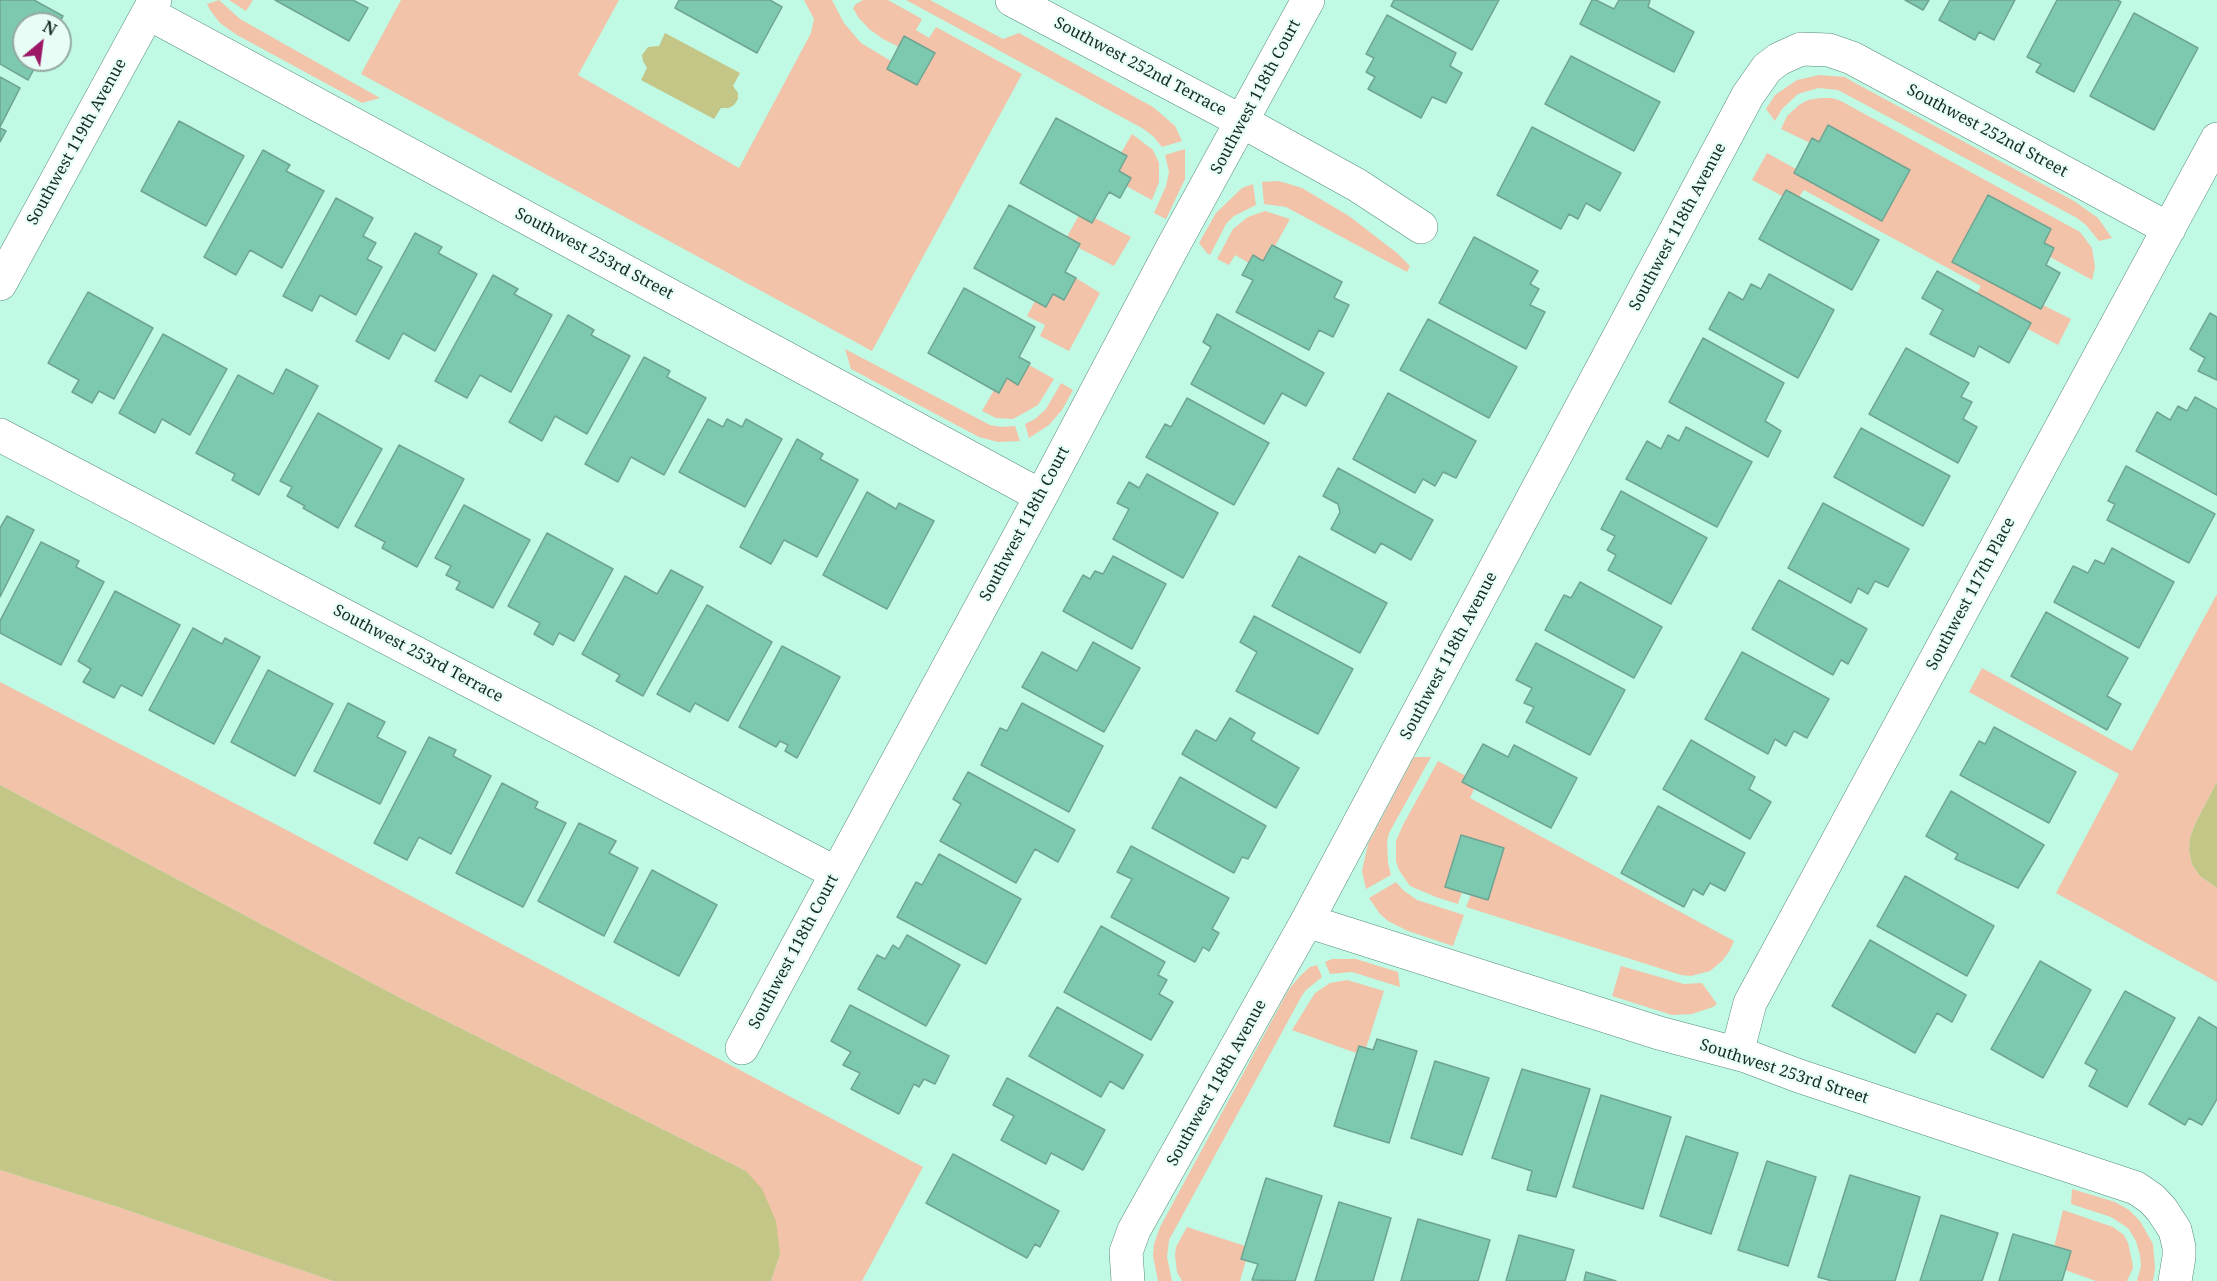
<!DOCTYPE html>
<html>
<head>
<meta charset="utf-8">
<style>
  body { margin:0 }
  #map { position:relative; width:2217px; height:1281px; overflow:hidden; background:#c0f9e4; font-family:"Noto Serif",serif }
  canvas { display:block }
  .north { position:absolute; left:12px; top:12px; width:60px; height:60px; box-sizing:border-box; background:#e7fdf5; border:2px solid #93a9a1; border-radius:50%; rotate:29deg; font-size:16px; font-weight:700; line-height:24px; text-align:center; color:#142a23 }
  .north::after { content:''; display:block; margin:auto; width:21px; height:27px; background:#9d1767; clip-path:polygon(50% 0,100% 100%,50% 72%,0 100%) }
</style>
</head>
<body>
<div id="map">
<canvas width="2217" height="1281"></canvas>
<div class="north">N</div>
</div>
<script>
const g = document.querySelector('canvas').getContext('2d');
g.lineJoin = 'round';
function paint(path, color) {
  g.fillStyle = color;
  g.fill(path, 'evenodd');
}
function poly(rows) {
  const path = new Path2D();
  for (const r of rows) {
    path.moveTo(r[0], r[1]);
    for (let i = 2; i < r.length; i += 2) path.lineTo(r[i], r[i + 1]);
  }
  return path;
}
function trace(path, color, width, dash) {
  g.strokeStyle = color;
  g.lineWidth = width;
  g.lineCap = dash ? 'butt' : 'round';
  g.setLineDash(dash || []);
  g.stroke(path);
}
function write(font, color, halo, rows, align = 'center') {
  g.font = font + ' "Noto Serif",serif';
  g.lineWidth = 4.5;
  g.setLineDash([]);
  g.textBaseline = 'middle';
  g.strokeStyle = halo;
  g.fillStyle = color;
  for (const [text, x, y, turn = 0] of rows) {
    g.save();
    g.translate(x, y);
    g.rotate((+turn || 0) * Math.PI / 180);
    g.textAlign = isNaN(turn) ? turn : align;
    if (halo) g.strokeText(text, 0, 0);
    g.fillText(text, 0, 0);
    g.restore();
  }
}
paint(poly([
  [219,0,240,19,380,98,362,103,237,35,220,23,210,10,207,4],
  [229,0,253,0,246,11],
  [401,0,619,0,578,75,739,168,811,33,814,19,804,0,832,0,844,23,861,43,891,61,887,69,917,85,934,52,905,37,899,47,883,39,869,29,858,17,853,8,856,4,863,0,888,0,922,19,916,30,929,38,936,27,1022,74,872,351,361,74],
  [906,0,930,0,1003,39,1019,33,1153,107,1175,126,1182,141,1162,147,1153,136,1142,128],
  [1819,75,1845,77,1855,83,2074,201,2098,218,2112,238,2099,241,2086,225,2077,218,1838,90,1818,88,1798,94,1782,109,1775,121,1766,109,1775,95,1797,80],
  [1820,98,1832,98,1841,101,2080,232,2092,248,2095,267,2092,280,2050,257,2054,248,2044,243,2051,229,1988,195,1952,262,2040,309,2043,305,2071,319,2058,345,2028,329,2031,323,1977,293,1981,286,1804,190,1799,197,1786,190,1782,196,1752,180,1767,153,1796,169,1794,173,1882,220,1909,170,1828,125,1818,142,1812,138,1810,143,1781,129,1787,116,1799,105,1808,100],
  [1132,134,1153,150,1159,163,1159,182,1152,200,1126,186,1119,171,1127,157,1121,153],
  [1185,149,1185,179,1166,219,1154,213,1166,186,1169,172,1165,155],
  [1279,181,1302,188,1349,216,1397,253,1410,266,1407,272,1286,207,1264,204,1262,182],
  [1253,184,1256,205,1234,216,1226,224,1210,255,1207,253,1199,243,1216,213,1242,188],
  [1265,211,1290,219,1275,246,1271,245,1263,261,1253,255,1249,263,1235,255,1229,265,1217,259,1233,229,1248,217],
  [1079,215,1095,218,1131,237,1114,266,1079,248,1080,244,1067,237],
  [1076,278,1100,293,1069,351,1040,336,1045,325,1027,316,1035,301,1046,307,1053,294,1064,299],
  [845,349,990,425,1001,427,1015,426,1020,441,998,442,979,437,851,369],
  [1029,365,1054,379,1038,405,1013,419,996,418,982,411,994,390,999,393,1007,378,1018,385],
  [1061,383,1073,390,1062,410,1049,425,1029,438,1025,424,1035,419,1046,409],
  [2217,594,2217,782,2195,824,2190,838,2189,851,2192,864,2200,876,2217,888,2217,982,2056,893,2119,774,1969,692,1982,668,2132,751],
  [0,682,277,825,923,1167,862,1281,771,1281,780,1254,746,1171,400,998,0,785],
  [1414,757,1431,757,1389,833,1387,842,1388,863,1391,875,1366,889,1362,871,1368,844],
  [1438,761,1466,776,1463,782,1474,789,1470,798,1734,941,1729,952,1722,961,1710,971,1691,976,1681,975,1466,907,1471,895,1488,900,1503,848,1460,835,1445,887,1462,892,1458,904,1436,897,1410,886,1399,870,1396,861,1396,841,1403,825],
  [1396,882,1403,890,1417,900,1464,915,1453,946,1408,931,1388,921,1380,914,1369,898],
  [1332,959,1356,959,1398,972,1400,987,1352,972,1330,974,1325,962],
  [1317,965,1322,977,1305,991,1300,999,1169,1240,1167,1257,1172,1281,1158,1281,1153,1256,1154,1244,1160,1227,1289,989,1300,976,1310,967],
  [1621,966,1684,984,1702,983,1717,1004,1713,1007,1692,1014,1672,1015,1612,996],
  [1347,980,1384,991,1366,1048,1359,1046,1356,1053,1292,1030,1315,993,1330,983],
  [0,1170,121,1208,333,1281,0,1281],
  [2072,1189,2115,1202,2129,1210,2140,1221,2153,1244,2155,1268,2153,1281,2137,1281,2141,1266,2140,1255,2136,1241,2128,1228,2111,1217,2071,1204],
  [2063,1210,2113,1227,2124,1235,2128,1243,2132,1261,2133,1268,2127,1281,2096,1281,2065,1270,2054,1247],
  [1187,1227,1245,1246,1241,1258,1246,1260,1240,1281,1182,1281,1177,1272,1175,1255,1176,1247]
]), '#f2c3a9');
paint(poly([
  [665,33,740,73,733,86,738,93,738,99,734,105,729,108,721,108,714,119,641,80,647,68,643,61,642,55,648,47,659,46],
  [2217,782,2217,888,2200,876,2192,864,2189,851,2190,838,2195,824],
  [0,785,400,998,746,1171,762,1189,776,1221,780,1254,771,1281,333,1281,121,1208,0,1170]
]), '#c3c686');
const building = poly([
  [0,0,34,0,63,16,59,24,24,24,24,60,39,60,28,80,0,64,0,0],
  [275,0,353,0,368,8,349,41,275,0],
  [679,0,770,0,782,7,757,53,675,8,679,0],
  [1394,0,1499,0,1472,50,1391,6,1394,0],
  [1592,0,1596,0,1614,9,1619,0,1650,0,1648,7,1694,32,1674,72,1580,24,1592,0],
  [1905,0,1929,0,1923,10,1905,0],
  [1950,0,2015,0,1994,40,1979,32,1975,40,1939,20,1950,0],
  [2057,0,2117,0,2121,2,2074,92,2036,72,2041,64,2027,57,2057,0],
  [2134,13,2198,48,2154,130,2090,96,2134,13],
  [1387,15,1456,53,1450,66,1462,73,1446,103,1432,97,1421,118,1368,89,1375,77,1366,72,1374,58,1366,54,1387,15],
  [904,36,935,53,917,85,887,69,904,36],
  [1571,56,1660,102,1634,151,1545,104,1571,56],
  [0,77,20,88,0,127,0,77],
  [1056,118,1127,156,1119,171,1131,178,1120,198,1109,192,1092,223,1020,183,1056,118],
  [179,121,244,156,206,226,141,191,179,121],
  [1828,125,1910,170,1882,221,1794,173,1812,138,1819,142,1828,125],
  [1532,127,1621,173,1600,211,1586,203,1578,219,1569,214,1561,229,1497,195,1532,127],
  [0,128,6,131,0,142,0,128],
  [263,150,290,165,286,171,324,191,282,268,250,250,236,275,204,257,263,150],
  [1786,190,1879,240,1852,290,1759,239,1786,190],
  [1988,195,2051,229,2044,243,2054,248,2046,265,2060,273,2041,309,1952,262,1988,195],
  [336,198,373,218,363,236,376,243,367,259,382,267,356,315,320,295,312,311,283,296,336,198],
  [1009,205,1080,244,1065,272,1076,278,1064,300,1053,294,1046,307,974,268,1009,205],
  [415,233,442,247,438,253,477,274,435,351,403,333,389,359,356,341,415,233],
  [1474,237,1538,271,1530,284,1539,289,1530,305,1545,312,1526,349,1439,303,1474,237],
  [1272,245,1342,282,1334,298,1349,305,1333,337,1319,330,1309,350,1236,312,1253,280,1242,275,1253,255,1263,261,1272,245],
  [1937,271,2031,323,2009,363,1979,346,1974,357,1930,334,1943,310,1922,298,1937,271],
  [1769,274,1834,310,1798,378,1709,329,1729,292,1743,300,1751,284,1761,289,1769,274],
  [493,275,518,289,514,294,552,315,511,392,480,375,467,398,435,381,493,275],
  [964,288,1035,327,1019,357,1030,363,1018,385,1007,378,999,393,928,353,964,288],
  [88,292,153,328,114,399,99,391,92,403,72,392,79,380,48,363,88,292],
  [2210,313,2217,317,2217,380,2198,371,2205,358,2190,349,2210,313],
  [1217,314,1324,373,1306,406,1282,393,1264,424,1191,384,1211,347,1203,342,1217,314],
  [568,315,594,330,591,335,630,356,587,434,555,416,542,441,509,422,568,315],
  [1428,319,1517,367,1489,418,1400,370,1428,319],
  [163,334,227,369,190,435,162,419,155,433,119,413,163,334],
  [1703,338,1784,383,1765,421,1781,431,1768,457,1669,402,1703,338],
  [1906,348,1969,383,1961,397,1972,402,1963,419,1977,427,1958,463,1869,414,1906,348],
  [644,357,670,371,667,377,706,398,664,475,631,457,618,482,585,464,644,357],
  [286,369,318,386,259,495,232,480,235,474,196,453,238,375,273,394,286,369],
  [1388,393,1476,441,1456,478,1443,472,1435,486,1423,479,1415,493,1353,459,1388,393],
  [2195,397,2217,409,2217,495,2136,451,2157,412,2170,420,2178,406,2187,411,2195,397],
  [1187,398,1269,443,1234,505,1146,457,1165,424,1171,427,1187,398],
  [318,413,382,449,338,528,303,508,305,506,287,496,292,487,280,481,318,413],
  [708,419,723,427,727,419,742,427,746,419,782,439,745,507,679,472,708,419],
  [1686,427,1752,462,1717,527,1626,479,1647,441,1661,449,1668,435,1679,441,1686,427],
  [1861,428,1950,476,1923,526,1834,477,1861,428],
  [797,439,823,454,820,459,858,480,817,557,784,540,771,564,740,547,797,439],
  [399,445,464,479,417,567,382,548,385,542,355,526,399,445],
  [2126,466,2215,514,2189,563,2107,520,2115,504,2108,501,2126,466],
  [1338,468,1433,520,1411,560,1381,543,1375,553,1331,529,1340,512,1338,504,1323,496,1338,468],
  [1147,474,1218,513,1183,578,1113,539,1129,509,1117,503,1129,482,1139,488,1147,474],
  [1621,491,1707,538,1671,604,1608,570,1616,555,1607,550,1615,536,1601,529,1621,491],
  [867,492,896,509,899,503,934,521,887,609,823,575,867,492],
  [1823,503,1909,549,1888,587,1875,581,1868,594,1858,588,1851,603,1788,568,1823,503],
  [464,505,530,540,493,608,456,589,460,582,446,575,451,566,435,558,464,505],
  [7,516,34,530,0,597,0,528,7,516],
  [547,533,613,569,574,641,559,633,553,645,534,634,540,623,508,606,547,533],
  [41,542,79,561,76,567,104,582,61,665,0,633,0,621,41,542],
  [2112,548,2174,582,2139,648,2054,602,2073,566,2088,573,2095,560,2104,564,2112,548],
  [1113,556,1166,584,1132,649,1063,611,1083,575,1090,579,1095,571,1103,574,1113,556],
  [1299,556,1387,603,1360,653,1272,606,1299,556],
  [671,570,703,587,643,696,616,681,620,675,582,654,625,576,657,594,671,570],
  [1779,580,1867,629,1848,664,1841,660,1833,675,1752,629,1779,580],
  [1580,582,1662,627,1634,678,1545,630,1564,595,1571,598,1580,582],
  [115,591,180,625,142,696,121,685,114,698,83,682,91,669,78,661,115,591],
  [707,605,772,642,728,721,695,703,690,712,657,694,707,605],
  [2046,612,2128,658,2107,696,2121,704,2107,730,2011,676,2046,612],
  [1254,616,1353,669,1318,734,1236,691,1257,652,1240,642,1254,616],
  [193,628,222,644,225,638,260,657,214,744,149,710,193,628],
  [1093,642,1140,668,1104,732,1022,687,1042,652,1077,671,1093,642],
  [1536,643,1625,690,1590,755,1526,722,1534,707,1524,703,1532,688,1516,680,1536,643],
  [782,646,840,677,797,758,785,751,788,745,780,741,776,747,739,727,782,646],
  [1742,652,1829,699,1807,738,1794,731,1786,746,1775,739,1768,754,1705,719,1742,652],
  [268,670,333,704,295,776,231,742,268,670],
  [348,703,385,722,377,737,406,752,380,804,314,771,348,703],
  [1022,703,1103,746,1069,812,981,765,1000,728,1007,731,1022,703],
  [1230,718,1255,733,1251,740,1299,768,1276,808,1182,754,1196,730,1216,741,1230,718],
  [1994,727,2076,772,2049,823,1960,775,1979,741,1985,744,1994,727],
  [429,737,456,750,453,756,491,776,451,854,419,837,407,860,374,843,429,737],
  [1691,740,1755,777,1749,789,1771,802,1750,839,1663,789,1691,740],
  [1483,744,1508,757,1514,745,1577,778,1551,828,1462,782,1483,744],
  [968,772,1075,830,1058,862,1035,849,1016,883,940,841,961,804,953,799,968,772],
  [1180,777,1266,826,1248,859,1242,857,1234,873,1152,828,1180,777],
  [502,783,538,802,535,808,566,823,523,907,456,873,502,783],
  [1951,791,2044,845,2018,888,1955,859,1958,854,1926,836,1951,791],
  [1658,806,1745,853,1725,891,1710,883,1703,895,1693,889,1684,907,1621,873,1658,806],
  [579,823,616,841,609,853,638,868,604,936,538,901,579,823],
  [1461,835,1504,848,1488,900,1445,887,1461,835],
  [1131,846,1229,898,1212,929,1219,933,1209,951,1203,947,1195,962,1111,917,1132,879,1117,872,1131,846],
  [939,854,1021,899,986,964,897,917,916,882,922,885,939,854],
  [652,870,717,905,679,976,614,942,652,870],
  [1905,876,1994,926,1967,976,1877,926,1905,876],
  [1101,926,1165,962,1158,975,1167,980,1159,994,1173,1002,1151,1040,1064,992,1101,926],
  [907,935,960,965,926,1026,858,989,877,955,885,959,893,945,899,949,907,935],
  [1870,940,1966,995,1952,1022,1937,1013,1915,1053,1832,1006,1870,940],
  [2040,961,2091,990,2043,1078,1991,1049,2040,961],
  [2125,991,2175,1018,2127,1107,2089,1086,2097,1070,2085,1063,2125,991],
  [850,1005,949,1056,935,1084,924,1079,919,1087,914,1084,899,1114,851,1089,860,1073,843,1065,851,1052,831,1041,850,1005],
  [1057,1007,1143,1055,1123,1089,1110,1081,1101,1097,1029,1056,1057,1007],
  [2199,1017,2217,1028,2217,1099,2202,1125,2189,1118,2185,1125,2149,1104,2199,1017],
  [1377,1039,1417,1051,1389,1143,1334,1126,1359,1046,1373,1050,1377,1039],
  [1435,1061,1489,1078,1462,1155,1411,1138,1435,1061],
  [1522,1069,1590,1089,1556,1197,1527,1190,1532,1171,1492,1158,1522,1069],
  [1007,1078,1105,1130,1083,1170,1051,1153,1046,1164,1001,1140,1014,1116,993,1105,1007,1078],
  [1601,1095,1671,1117,1643,1209,1573,1187,1601,1095],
  [1686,1136,1738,1153,1711,1234,1660,1216,1686,1136],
  [953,1154,1059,1211,1040,1247,1035,1244,1027,1258,926,1203,953,1154],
  [1767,1161,1816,1177,1788,1266,1738,1250,1767,1161],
  [1850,1175,1920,1197,1895,1281,1832,1281,1818,1277,1850,1175],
  [1266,1178,1322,1196,1295,1281,1252,1280,1258,1264,1241,1259,1266,1178],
  [1339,1202,1391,1218,1373,1281,1315,1281,1339,1202],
  [1941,1215,1998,1233,1982,1281,1920,1281,1941,1215],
  [1418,1219,1490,1240,1478,1281,1401,1281,1418,1219],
  [2013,1234,2071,1251,2062,1281,1999,1281,2013,1234],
  [1519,1235,1574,1250,1565,1281,1506,1281,1519,1235],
  [1586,1272,1616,1281,1584,1281,1586,1272]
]);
paint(building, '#7dc9af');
trace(building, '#6ea491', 1.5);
const minor = poly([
  [1012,0,1243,122,1357,185,1421,227],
  [148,13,1041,496],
  [0,284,155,0],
  [0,435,836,873],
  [1307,921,1659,1033,1746,1056,1799,1076,2136,1188,2152,1199,2162,1210,2175,1230,2179,1247,2179,1257,2175,1281],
  [742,1048,1041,496,1171,250,1308,0],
  [1737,1053,1750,1003,2217,139],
  [1128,1281,1126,1252,1134,1230,1307,921,1748,95,1767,68,1779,59,1801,49,1829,50,1852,58,2169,229]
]);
trace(minor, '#568b79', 34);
trace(minor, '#fff', 33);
write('16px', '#142a23', '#e7fdf5', [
  ["Southwest 252nd Terrace",1140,67,28],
  ["Southwest 118th Court",1256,97,-62],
  ["Southwest 252nd Street",1987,131,28],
  ["Southwest 119th Avenue",77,142,-61],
  ["Southwest 118th Avenue",1678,227,-62],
  ["Southwest 253rd Street",594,254,28],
  ["Southwest 118th Court",1025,524,-62],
  ["Southwest 117th Place",1971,594,-62],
  ["Southwest 253rd Terrace",418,654,28],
  ["Southwest 118th Avenue",1449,656,-62],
  ["Southwest 118th Court",794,952,-62],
  ["Southwest 253rd Street",1784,1072,18],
  ["Southwest 118th Avenue",1217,1083,-61]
]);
</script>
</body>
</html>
